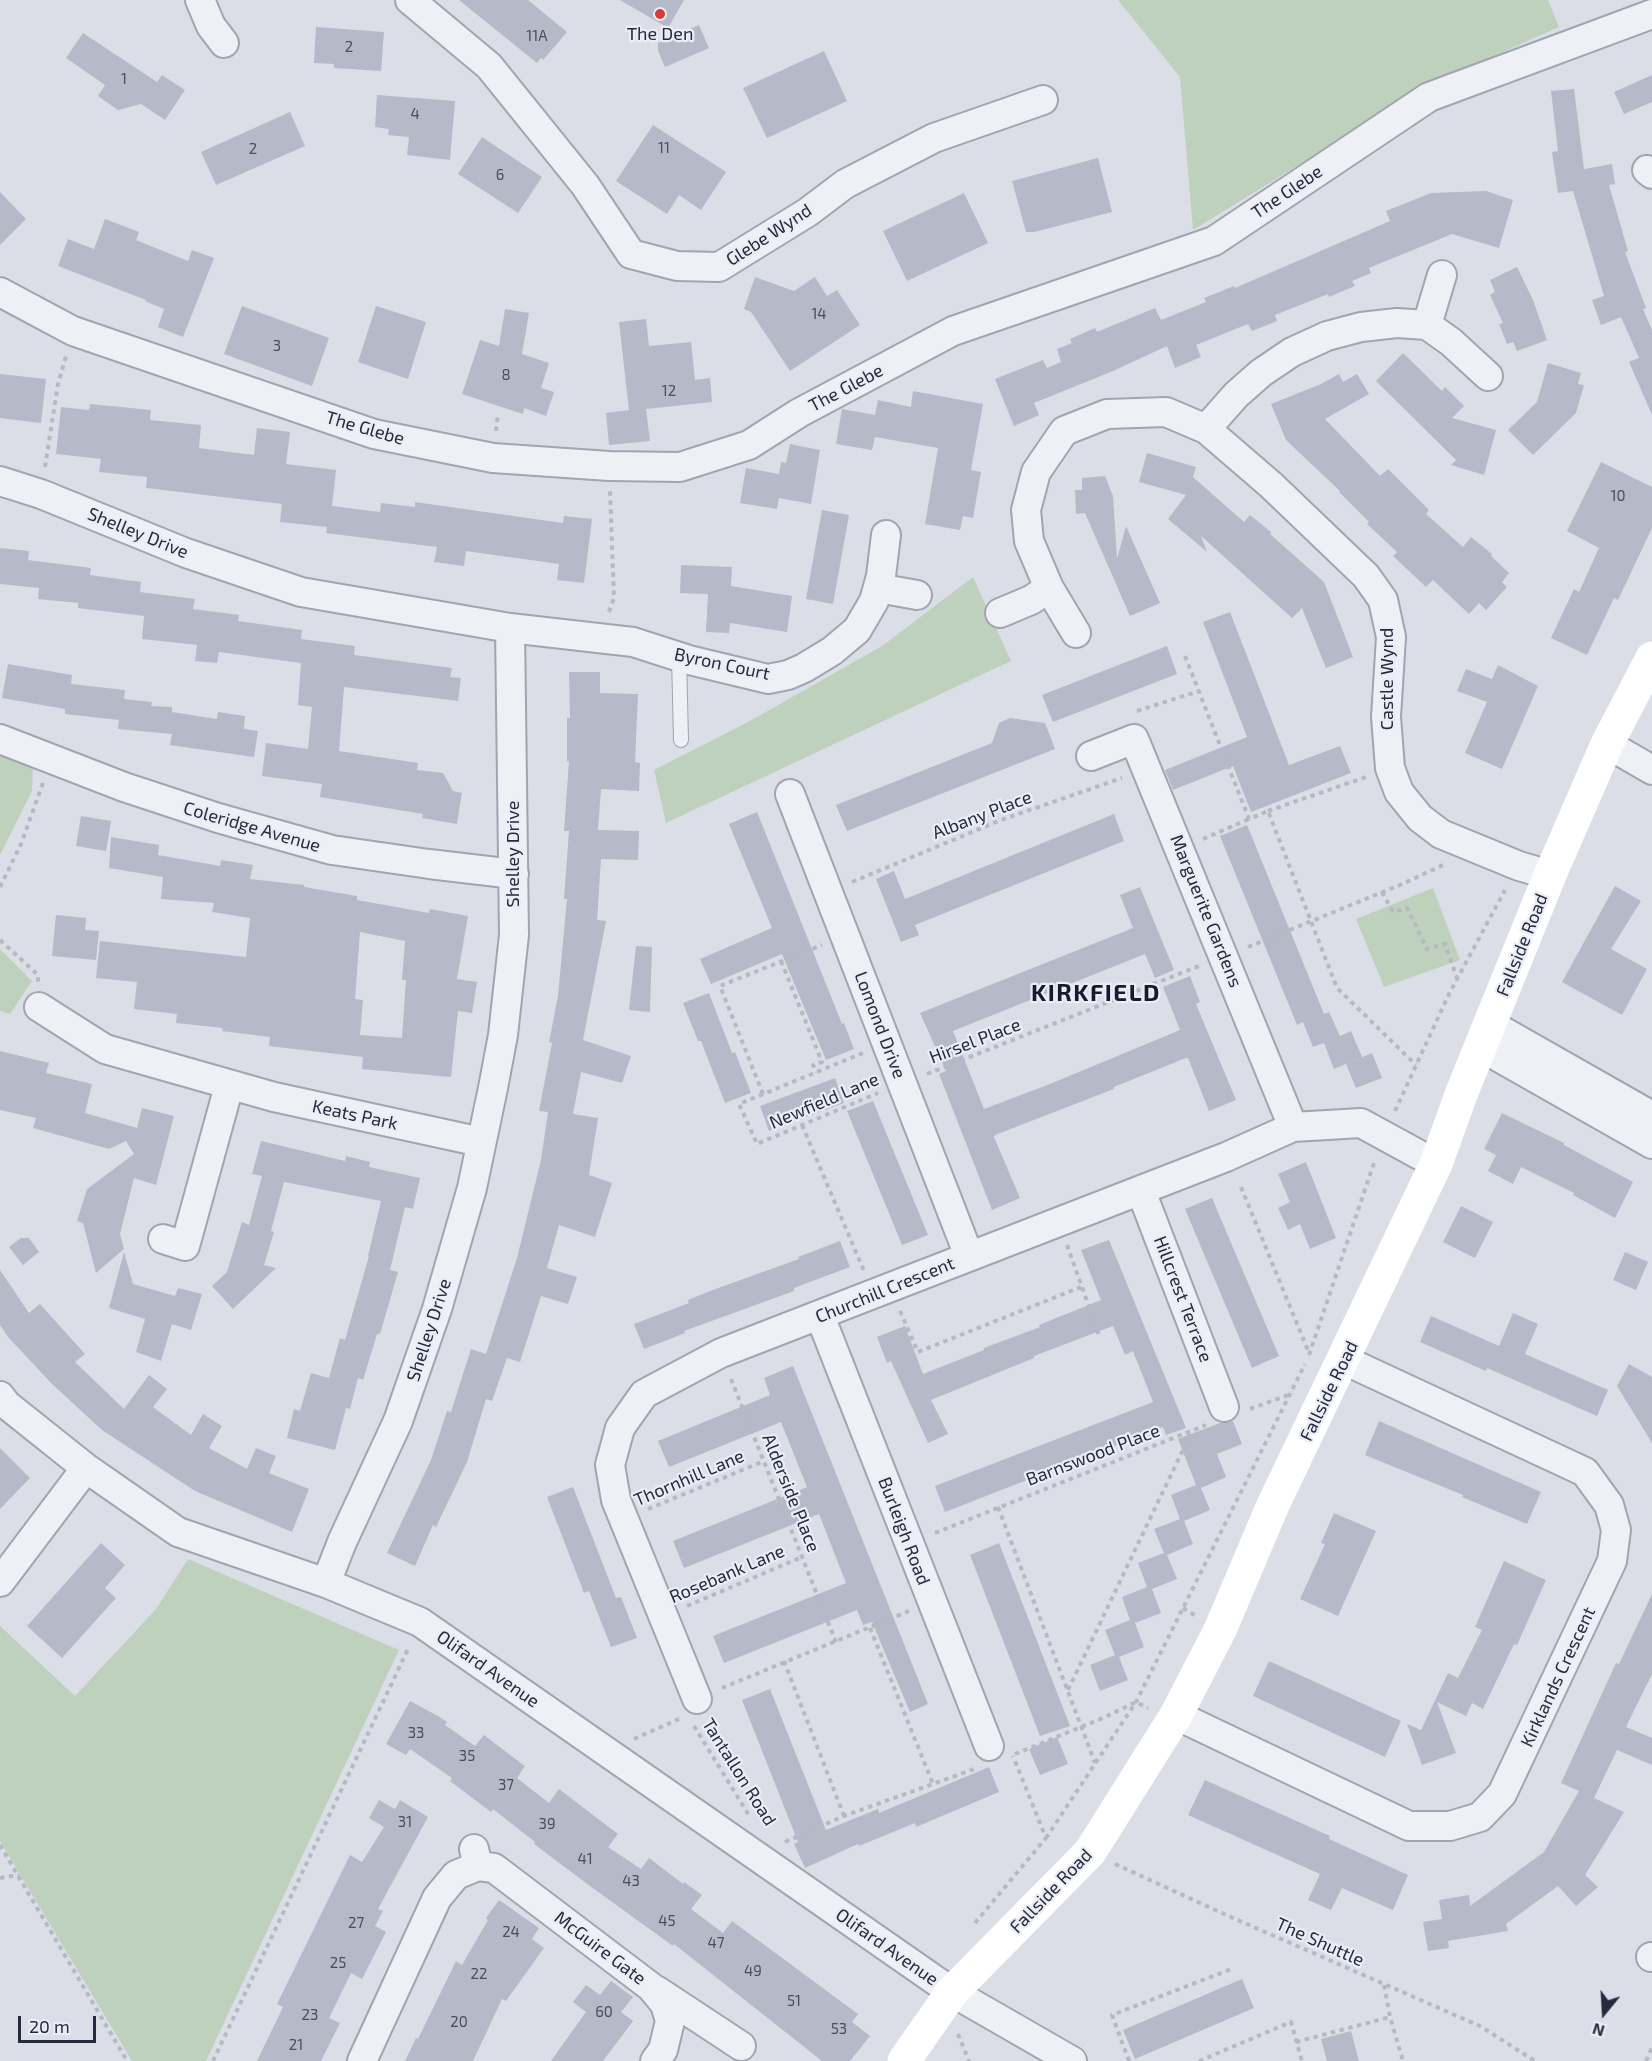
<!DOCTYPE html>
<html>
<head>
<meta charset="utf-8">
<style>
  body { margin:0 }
  #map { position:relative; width:1652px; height:2061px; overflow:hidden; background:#dcdee7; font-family:"Exo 2",sans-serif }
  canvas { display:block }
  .north { position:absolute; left:1574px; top:1983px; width:60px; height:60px; -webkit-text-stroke:4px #ebedf5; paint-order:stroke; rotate:198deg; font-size:16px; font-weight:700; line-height:24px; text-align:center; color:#252a3e }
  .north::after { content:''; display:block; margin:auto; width:21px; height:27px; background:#252a3e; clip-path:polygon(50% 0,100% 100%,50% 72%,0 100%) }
  .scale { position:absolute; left:18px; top:2016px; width:78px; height:27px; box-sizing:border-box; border:3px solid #252a3e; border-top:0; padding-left:8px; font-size:18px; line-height:21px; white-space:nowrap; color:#252a3e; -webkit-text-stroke:4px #ebedf5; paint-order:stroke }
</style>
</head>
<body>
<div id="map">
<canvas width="1652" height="2061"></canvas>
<div class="north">N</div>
<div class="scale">20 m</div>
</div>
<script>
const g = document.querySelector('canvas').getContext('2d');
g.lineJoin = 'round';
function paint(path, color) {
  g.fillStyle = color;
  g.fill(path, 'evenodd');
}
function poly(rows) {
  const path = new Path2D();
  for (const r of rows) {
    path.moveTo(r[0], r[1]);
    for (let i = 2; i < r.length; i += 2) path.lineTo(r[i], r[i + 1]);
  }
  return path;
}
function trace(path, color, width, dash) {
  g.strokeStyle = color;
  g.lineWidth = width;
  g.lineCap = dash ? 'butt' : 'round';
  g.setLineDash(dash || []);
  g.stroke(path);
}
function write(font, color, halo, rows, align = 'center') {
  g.font = font + ' "Exo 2",sans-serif';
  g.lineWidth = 4.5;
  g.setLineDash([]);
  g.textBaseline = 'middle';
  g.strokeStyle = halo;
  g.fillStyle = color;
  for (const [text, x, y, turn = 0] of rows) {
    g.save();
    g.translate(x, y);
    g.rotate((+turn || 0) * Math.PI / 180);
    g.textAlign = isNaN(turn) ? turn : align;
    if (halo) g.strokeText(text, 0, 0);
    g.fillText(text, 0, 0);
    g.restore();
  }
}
paint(poly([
  [1118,0,1548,0,1559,27,1427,86,1193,230,1180,77],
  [973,577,1011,661,666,823,654,770,750,721,882,646],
  [0,751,33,767,32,791,0,855],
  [1433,888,1460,960,1384,987,1356,919],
  [0,949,32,981,10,1014,0,1011],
  [188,1559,399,1650,206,2061,132,2061,0,1841,0,1626,75,1696,156,1609]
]), '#bed1bd');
paint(poly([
  [459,0,528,0,567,32,543,60,541,58,537,63],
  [620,0,684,0,668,28],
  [699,25,709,48,665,67,658,51,658,43],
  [316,27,384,32,381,71,334,68,334,64,314,63],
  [83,33,157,82,162,75,185,90,165,120,141,104,118,110,98,96,105,85,66,58],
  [824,51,847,101,767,138,743,88],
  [1652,75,1652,102,1624,114,1614,92],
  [1574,89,1584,169,1612,164,1615,184,1609,185,1628,251,1625,252,1646,308,1643,309,1652,330,1652,415,1629,362,1639,358,1621,317,1601,325,1592,300,1604,296,1573,191,1558,193,1552,152,1558,151,1551,91],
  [377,95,455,101,450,160,407,155,409,137,388,135,389,129,375,127],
  [290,112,305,146,216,185,201,152],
  [653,125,726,172,701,210,679,195,667,214,616,181],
  [482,137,542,177,518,213,458,174],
  [1098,158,1112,212,1034,232,1026,232,1012,181],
  [1486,191,1513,200,1499,248,1452,234,1369,268,1371,273,1352,281,1355,286,1329,297,1328,294,1275,315,1277,321,1252,331,1248,324,1196,345,1201,357,1175,368,1167,346,1113,371,1034,403,1039,415,1014,426,995,379,1043,360,1047,368,1061,362,1057,349,1072,343,1070,339,1095,328,1097,332,1155,308,1161,320,1206,302,1204,298,1234,286,1235,288,1390,221,1386,211,1431,193],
  [0,192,26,219,0,245],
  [964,193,988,243,907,281,883,231],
  [105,219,139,232,136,240,188,261,192,250,214,258,183,337,158,327,164,309,145,301,146,300,58,266,68,239,94,249],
  [1517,267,1533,300,1547,340,1517,351,1513,342,1507,344,1499,324,1503,323,1490,295,1495,292,1490,280],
  [755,277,794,291,815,277,827,296,837,290,860,325,790,371,751,312,744,309],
  [242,306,329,338,312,386,224,354],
  [376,306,426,322,408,379,358,362],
  [505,309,529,313,522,354,549,363,541,388,554,392,546,416,524,408,523,414,462,394,480,340,499,346],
  [646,319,649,346,691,342,695,380,710,378,712,402,646,409,650,441,609,445,606,413,629,410,619,322],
  [1403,353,1442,391,1445,387,1464,406,1452,418,1496,430,1484,475,1451,465,1456,460,1376,381],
  [1548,363,1581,373,1578,384,1584,385,1576,413,1533,455,1508,430,1537,402],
  [0,374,46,379,41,423,0,418],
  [1339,374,1343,382,1357,374,1369,394,1325,419,1380,476,1388,469,1429,510,1426,514,1463,547,1471,537,1492,554,1491,556,1509,573,1502,582,1507,587,1486,610,1479,603,1469,614,1433,580,1426,587,1393,556,1397,552,1367,524,1369,522,1339,492,1340,491,1286,440,1271,404,1321,384],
  [913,391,983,404,971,470,981,472,973,518,963,516,960,530,925,524,938,448,875,437,872,450,836,444,842,409,875,415,878,400,911,407],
  [90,404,151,410,150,420,201,425,199,448,254,455,257,428,290,432,286,464,336,470,332,506,380,512,381,503,415,507,415,502,563,523,564,516,592,519,584,583,557,580,559,564,466,551,464,566,434,562,437,547,326,533,327,527,280,522,282,504,146,488,147,477,99,472,101,459,56,454,61,407,89,410],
  [790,444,820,450,811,504,779,498,777,509,740,503,746,468,779,474,781,462,786,463],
  [1147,453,1196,467,1193,477,1244,522,1250,515,1271,532,1270,534,1324,582,1353,657,1326,668,1302,608,1292,618,1201,536,1207,552,1168,519,1186,495,1139,482],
  [1601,462,1652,487,1652,528,1618,600,1614,598,1587,655,1551,638,1574,589,1579,592,1599,548,1567,531],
  [1105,476,1113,496,1117,559,1126,526,1160,603,1130,616,1085,513,1076,514,1075,490,1082,490,1082,478],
  [822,510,849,515,833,604,806,599],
  [0,548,29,551,28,560,91,568,90,575,141,582,140,592,195,599,193,609,239,615,238,621,302,630,301,639,355,646,354,655,452,668,450,677,461,678,458,701,344,687,339,751,418,763,417,770,443,773,453,791,462,793,457,824,422,818,423,814,320,797,322,784,262,776,266,743,308,749,312,707,298,705,301,663,219,652,217,663,195,661,197,645,142,639,144,616,78,608,78,603,38,599,39,588,0,584],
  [681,565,732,567,731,586,792,596,787,632,730,623,729,633,706,632,708,594,680,593],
  [1230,612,1289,765,1340,746,1351,773,1251,812,1233,766,1173,790,1165,770,1247,737,1203,622],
  [1167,646,1177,674,1053,722,1042,695],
  [8,664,72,675,71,684,125,690,124,699,152,702,151,706,172,707,172,712,217,719,218,712,245,716,244,729,258,731,254,757,170,745,172,734,118,729,119,720,65,714,65,709,2,698],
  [1498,665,1538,686,1502,769,1465,753,1487,702,1457,691,1466,669,1492,679],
  [569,672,600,672,600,693,638,694,635,762,640,763,639,791,601,789,598,830,639,831,638,860,601,859,597,920,606,921,583,1040,631,1056,622,1083,581,1072,573,1114,598,1118,589,1175,612,1183,595,1237,559,1225,547,1268,577,1277,568,1304,541,1296,520,1362,507,1358,492,1401,486,1399,467,1462,436,1527,433,1525,415,1566,387,1553,431,1460,447,1411,451,1412,471,1349,486,1354,517,1258,541,1160,548,1112,539,1111,552,1043,549,1042,558,996,567,899,564,899,569,831,564,831,569,761,567,761,567,718,570,718],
  [1010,718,1045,723,1055,749,847,831,836,805,992,743,999,723],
  [757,812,842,1024,844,1023,854,1049,826,1060,782,954,711,984,700,959,772,928,729,824],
  [1114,814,1124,841,915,925,919,935,901,942,876,879,894,871,905,899],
  [81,816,111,821,106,851,76,846],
  [1247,825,1324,1014,1329,1012,1340,1036,1351,1031,1362,1057,1334,1069,1324,1043,1313,1047,1303,1022,1297,1025,1220,836],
  [111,837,159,845,158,855,220,866,221,860,253,865,250,879,304,885,304,887,357,896,357,900,429,913,430,909,468,916,457,979,477,982,472,1013,458,1011,451,1077,362,1069,363,1057,269,1046,270,1037,222,1031,223,1028,176,1023,177,1014,134,1009,137,982,96,978,100,941,246,957,250,918,212,912,214,903,161,899,163,877,109,868],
  [360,932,405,941,402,980,406,980,402,1038,360,1035,363,1000,355,999],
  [1615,886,1641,901,1611,949,1647,969,1622,1015,1562,982],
  [1140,887,1174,970,1155,978,1145,954,953,1031,984,1109,1050,1084,1180,1030,1163,987,1190,976,1200,1002,1196,1004,1236,1100,1209,1111,1188,1058,1186,1058,1114,1087,1114,1089,995,1135,994,1137,1020,1198,992,1210,939,1074,946,1071,920,1013,1133,928,1120,895],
  [56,915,86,918,85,930,99,931,96,960,52,956],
  [636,946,652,947,650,1012,629,1010],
  [709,993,732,1053,735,1052,751,1093,725,1103,701,1041,698,1041,683,1003],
  [0,1051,49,1063,46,1073,92,1084,85,1113,137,1128,142,1108,174,1116,156,1185,134,1178,120,1234,124,1249,96,1273,83,1223,77,1221,87,1189,134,1154,126,1141,109,1149,33,1128,36,1118,0,1110],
  [1372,1053,1382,1078,1356,1088,1346,1064],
  [835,1078,844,1103,769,1131,760,1106],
  [873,1101,928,1235,902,1245,847,1111],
  [1502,1113,1564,1143,1564,1145,1633,1182,1615,1218,1573,1195,1574,1193,1521,1167,1513,1184,1488,1171,1496,1155,1484,1149],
  [261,1141,345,1161,346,1156,370,1162,369,1167,420,1178,413,1209,405,1207,390,1270,398,1272,380,1334,377,1334,363,1380,358,1378,350,1409,346,1408,335,1450,287,1438,294,1409,300,1411,311,1373,329,1378,340,1338,345,1340,369,1256,368,1256,381,1201,284,1182,271,1231,274,1232,264,1265,276,1268,233,1309,212,1286,227,1272,242,1222,249,1225,262,1176,252,1174],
  [1306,1162,1336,1238,1310,1249,1300,1224,1288,1230,1278,1208,1290,1202,1278,1174],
  [1212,1198,1279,1356,1252,1368,1185,1209],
  [1461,1206,1493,1222,1475,1258,1443,1242],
  [21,1238,29,1238,39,1252,23,1265,9,1247],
  [1109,1240,1186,1428,1166,1435,1163,1427,945,1512,935,1486,1153,1402,1144,1379,1133,1351,1125,1355,1113,1326,1034,1356,1034,1358,931,1400,948,1434,928,1443,891,1361,887,1363,877,1337,905,1326,923,1374,984,1350,984,1348,1040,1327,1039,1325,1101,1300,1081,1250],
  [840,1241,850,1267,794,1288,794,1291,684,1331,685,1333,644,1349,634,1324,689,1303,688,1300,710,1291,799,1259,798,1257],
  [124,1252,133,1284,175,1296,178,1288,202,1294,191,1330,172,1324,161,1361,136,1352,145,1319,109,1308],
  [1625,1252,1648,1262,1636,1290,1613,1280],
  [0,1270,29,1313,40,1304,85,1354,75,1362,124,1409,149,1375,167,1389,153,1407,191,1435,203,1414,222,1426,209,1448,247,1469,256,1448,276,1456,269,1473,309,1489,292,1532,195,1491,102,1430,52,1384,8,1337,0,1325],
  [1513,1313,1538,1324,1525,1354,1608,1390,1597,1416,1487,1368,1486,1371,1420,1342,1431,1316,1499,1346],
  [1629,1364,1652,1377,1652,1443,1617,1386],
  [793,1366,928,1704,910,1712,872,1622,863,1625,857,1610,724,1663,713,1636,846,1583,819,1514,684,1568,673,1541,807,1487,781,1422,669,1467,658,1441,770,1395,764,1378],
  [1233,1421,1242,1444,1217,1454,1226,1477,1201,1488,1210,1510,1184,1521,1193,1544,1167,1555,1177,1579,1152,1589,1161,1613,1135,1623,1144,1647,1119,1657,1128,1680,1100,1691,1090,1665,1115,1655,1105,1630,1130,1620,1122,1597,1147,1587,1138,1563,1164,1553,1154,1529,1180,1519,1171,1495,1196,1485,1178,1439,1220,1423],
  [1379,1421,1541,1492,1527,1524,1462,1497,1463,1495,1365,1455],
  [0,1448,30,1478,0,1509],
  [573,1487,616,1598,621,1597,637,1638,611,1647,589,1591,584,1593,547,1497],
  [1334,1513,1376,1531,1338,1616,1300,1599,1325,1544,1321,1543],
  [101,1543,125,1565,105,1588,116,1598,62,1658,27,1626],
  [999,1543,1070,1726,1040,1736,970,1555],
  [1504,1561,1546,1580,1517,1645,1514,1644,1483,1709,1472,1703,1466,1716,1437,1702,1456,1753,1422,1765,1407,1724,1421,1730,1448,1673,1458,1678,1482,1630,1475,1627],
  [1652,1594,1652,1674,1626,1727,1652,1738,1652,1765,1617,1750,1594,1798,1624,1812,1585,1875,1598,1887,1576,1906,1558,1886,1506,1924,1508,1931,1448,1941,1449,1948,1428,1951,1423,1922,1442,1919,1439,1900,1469,1895,1470,1906,1544,1852,1579,1791,1561,1783,1616,1663,1619,1664],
  [1269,1661,1401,1721,1385,1757,1253,1696],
  [770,1689,826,1830,878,1809,879,1813,989,1767,999,1792,916,1827,915,1823,859,1846,858,1844,805,1868,794,1844,798,1842,742,1700],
  [410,1701,438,1716,447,1722,445,1725,475,1746,484,1735,493,1742,525,1766,517,1778,549,1803,559,1789,618,1834,608,1847,641,1869,649,1858,683,1884,684,1882,702,1895,691,1909,723,1933,732,1921,858,2014,852,2022,870,2036,850,2061,822,2061,674,1944,673,1946,655,1933,590,1886,534,1844,535,1842,493,1809,491,1812,475,1800,450,1781,452,1778,410,1749,406,1755,386,1744],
  [1057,1737,1068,1764,1040,1775,1029,1749],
  [1205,1780,1330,1836,1329,1839,1408,1875,1393,1910,1342,1888,1331,1910,1308,1900,1320,1874,1188,1815],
  [379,1800,395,1809,400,1800,428,1817,378,1909,383,1911,375,1926,386,1932,362,1979,351,1973,329,2018,340,2023,321,2061,257,2061,283,2007,277,2004,350,1855,362,1862,384,1827,369,1818],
  [499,1900,539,1928,532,1939,544,1948,506,2001,502,1999,473,2061,405,2061,416,2038,418,2039,456,1961,462,1965,488,1920,486,1918],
  [1242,1979,1254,2008,1135,2059,1123,2030],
  [611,1981,633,1997,621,2012,633,2021,603,2061,551,2061,586,2012,573,2002,586,1985,600,1995],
  [1351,2031,1359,2061,1327,2061,1321,2039]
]), '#b6b9c7');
const lane = poly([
  [679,656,681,740]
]);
const street = poly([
  [200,0,211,26,224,43],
  [410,0,489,66,585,185,631,254,677,266,719,267,808,212,845,184,934,138,1043,100],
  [1647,170,1652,174],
  [0,292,73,331,374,434,493,458,609,466,680,467,749,445,799,413,953,331,1214,241,1429,97,1652,14],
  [1427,325,1442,275],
  [1206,429,1236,395,1261,373,1292,352,1327,336,1361,327,1397,323,1427,325,1451,342,1488,376],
  [0,481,41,494,186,553,301,592,510,628,633,642,689,660,768,679,788,675,804,668,832,651,857,630,874,601,881,576,886,535],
  [878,588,917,595],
  [1000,613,1031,600,1049,588],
  [1076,633,1049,588,1029,541,1026,510,1036,472,1064,431,1107,414,1166,412,1206,429,1271,485,1366,576,1383,600,1391,637,1386,717,1390,768,1399,792,1420,818,1441,834,1519,866,1550,875],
  [0,739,124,787,218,818,332,850,429,864,514,874],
  [1607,744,1652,770],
  [1091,756,1134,739,1293,1127],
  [790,794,969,1256],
  [39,1007,105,1049,274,1097,481,1142],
  [1490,1024,1652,1116],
  [1481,1047,1652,1144],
  [1141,1191,1224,1407],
  [163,1239,185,1246,229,1086],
  [820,1316,989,1746],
  [0,1396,7,1405,86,1468,178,1532,326,1583,420,1622,952,1992,1072,2061],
  [0,1582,86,1468],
  [326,1583,342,1542,398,1421,437,1309,472,1188,493,1088,503,1035,514,935,510,628],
  [697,1699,616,1500,610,1465,620,1428,644,1394,721,1353,1226,1157,1293,1127,1361,1123,1436,1164],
  [1176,1715,1409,1826,1450,1826,1480,1817,1502,1794,1612,1561,1616,1530,1609,1505,1585,1472,1344,1360],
  [474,1849,478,1866,494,1868,651,1987,665,2004,670,2021,663,2050,655,2061],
  [1651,1957,1652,1957],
  [656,1990,741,2046],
  [362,2061,437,1898,456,1875,478,1866]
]);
trace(lane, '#a1a4b1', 16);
trace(street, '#a1a4b1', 32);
trace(poly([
  [496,431,498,414],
  [45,467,58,384,66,356],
  [609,612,614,598,610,491],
  [1185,656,1249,819,1268,811,1337,988,1416,1065],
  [1137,711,1199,691],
  [1268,811,1366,777],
  [1203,839,1249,819],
  [852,882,1001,820,1122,778],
  [0,887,21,844,43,783],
  [1382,892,1393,912,1407,908,1427,949,1445,944,1457,978],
  [0,940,38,975,38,983],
  [1248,947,1400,885,1443,865],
  [781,961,822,1062,813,1065,817,1072],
  [863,1053,739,1104,757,1144,878,1093],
  [927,1074,1199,966],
  [763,1094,720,986,822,945],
  [1395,1111,1449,994,1505,890],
  [802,1125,864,1271],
  [1241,1187,1309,1353],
  [1067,1245,1099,1335],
  [900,1311,918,1352,1081,1287],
  [1309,1355,1375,1160],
  [731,1379,836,1642],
  [1250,1409,1288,1395],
  [998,1507,1095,1763],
  [648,1509,764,1461],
  [935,1533,1206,1425],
  [687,1606,802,1557],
  [1183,1608,1196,1616],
  [870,1628,933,1784],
  [784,1661,844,1816],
  [722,1688,909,1611],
  [1068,1690,1192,1431],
  [694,1726,750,1817],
  [634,1739,679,1719],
  [1015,1754,1103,1718,1136,1702,1148,1708],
  [1046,1838,1136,1702,1305,1364],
  [785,1842,844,1816,977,1768],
  [0,1845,127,2061],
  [1115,1864,1224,1914,1480,2026,1535,2061],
  [0,1878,19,1875],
  [975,1923,1046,1838,1013,1756],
  [1384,1985,1390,2017,1403,2061],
  [958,2034,969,2061],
  [1296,2042,1390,2017],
  [213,2061,409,1647],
  [1129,2061,1112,2015,1234,1968],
  [1199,2061,1291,2022,1302,2061],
  [1646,2061,1652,2047]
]), '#b6b9c2', 4, [4.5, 4.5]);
trace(lane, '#eff0f5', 14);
trace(street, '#eff0f5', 28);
trace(poly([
  [904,2061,952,1992,1090,1852,1176,1715,1220,1630,1273,1505,1436,1164,1462,1092,1550,875,1607,744,1652,658]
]), '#fff', 33);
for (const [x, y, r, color] of [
  [660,14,6,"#d43e39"]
]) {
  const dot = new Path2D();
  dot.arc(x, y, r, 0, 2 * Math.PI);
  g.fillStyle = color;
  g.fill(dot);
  trace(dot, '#ebedf5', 2);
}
write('15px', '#494e60', null, [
  ["11A",537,36],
  ["2",349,47],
  ["1",124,79],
  ["4",415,114],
  ["11",664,148],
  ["2",253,149],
  ["6",500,175],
  ["14",819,314],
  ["3",277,346],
  ["8",506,375],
  ["12",669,391],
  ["10",1618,496],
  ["33",416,1733],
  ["35",467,1756],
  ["37",506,1785],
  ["31",405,1822],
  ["39",547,1824],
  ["41",585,1859],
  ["43",631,1881],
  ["45",667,1921],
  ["27",356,1923],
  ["24",511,1932],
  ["47",716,1943],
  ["25",338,1963],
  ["49",753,1971],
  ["22",479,1974],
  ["51",794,2001],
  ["60",604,2012],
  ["23",310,2015],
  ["20",459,2022],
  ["53",839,2029],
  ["21",296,2045]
]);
write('18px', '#252a3e', '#ebedf5', [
  ["The Den",660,34]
]);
write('18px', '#252a3e', '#ebedf5', [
  ["The Glebe",1287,192,-34],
  ["Glebe Wynd",769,235,-33],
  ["The Glebe",846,388,-28],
  ["The Glebe",365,428,16],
  ["Shelley Drive",138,533,22],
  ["Byron Court",722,664,12],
  ["Castle Wynd",1387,679,-90],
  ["Albany Place",982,815,-21],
  ["Coleridge Avenue",252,827,16],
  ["Shelley Drive",513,854,-90],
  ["Marguerite Gardens",1206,911,68],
  ["Fallside Road",1522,945,-68],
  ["Lomond Drive",880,1025,69],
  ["Hirsel Place",975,1041,-21],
  ["Newfield Lane",824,1101,-23],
  ["Keats Park",355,1115,12],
  ["Churchill Crescent",885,1290,-22],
  ["Hillcrest Terrace",1183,1299,69],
  ["Shelley Drive",429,1330,-72],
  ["Fallside Road",1329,1391,-64],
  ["Barnswood Place",1093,1455,-21],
  ["Thornhill Lane",689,1478,-23],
  ["Alderside Place",791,1493,68],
  ["Burleigh Road",904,1531,69],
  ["Rosebank Lane",727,1574,-23],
  ["Olifard Avenue",488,1669,35],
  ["Kirklands Crescent",1558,1677,-65],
  ["Tantallon Road",739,1772,58],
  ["Fallside Road",1051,1891,-46],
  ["The Shuttle",1320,1942,24],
  ["Olifard Avenue",887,1947,35],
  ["McGuire Gate",600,1948,37]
]);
g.letterSpacing = '1.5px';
write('bold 24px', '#181b2e', '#ebedf5', [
  ["KIRKFIELD",1096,993]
]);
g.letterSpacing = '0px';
</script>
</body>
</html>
